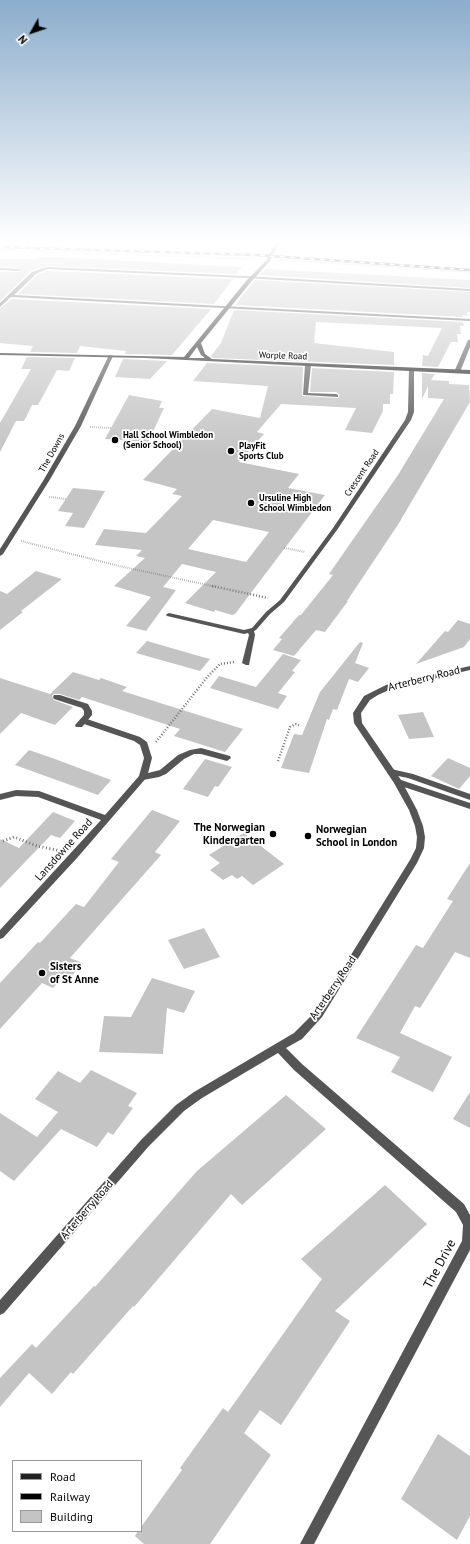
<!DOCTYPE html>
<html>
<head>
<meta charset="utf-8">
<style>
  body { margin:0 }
  #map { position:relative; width:470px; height:1544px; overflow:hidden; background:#fff; font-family:"PT Sans",sans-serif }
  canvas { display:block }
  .legend { position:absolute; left:12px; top:1460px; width:130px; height:72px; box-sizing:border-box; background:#fff; border:1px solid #999; margin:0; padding:5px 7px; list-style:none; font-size:12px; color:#000 }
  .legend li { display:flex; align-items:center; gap:8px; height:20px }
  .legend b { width:20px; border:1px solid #999 }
  .north { position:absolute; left:12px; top:12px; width:40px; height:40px; -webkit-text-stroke:3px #fff; paint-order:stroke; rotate:230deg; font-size:11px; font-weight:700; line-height:16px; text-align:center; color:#000 }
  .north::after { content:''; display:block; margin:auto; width:14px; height:18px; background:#000; clip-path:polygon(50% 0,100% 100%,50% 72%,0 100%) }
</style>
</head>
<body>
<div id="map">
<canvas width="470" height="1544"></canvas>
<ul class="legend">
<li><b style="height:5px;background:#222"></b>Road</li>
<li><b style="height:5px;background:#000"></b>Railway</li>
<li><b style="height:11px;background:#c4c4c4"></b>Building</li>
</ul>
<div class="north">N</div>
</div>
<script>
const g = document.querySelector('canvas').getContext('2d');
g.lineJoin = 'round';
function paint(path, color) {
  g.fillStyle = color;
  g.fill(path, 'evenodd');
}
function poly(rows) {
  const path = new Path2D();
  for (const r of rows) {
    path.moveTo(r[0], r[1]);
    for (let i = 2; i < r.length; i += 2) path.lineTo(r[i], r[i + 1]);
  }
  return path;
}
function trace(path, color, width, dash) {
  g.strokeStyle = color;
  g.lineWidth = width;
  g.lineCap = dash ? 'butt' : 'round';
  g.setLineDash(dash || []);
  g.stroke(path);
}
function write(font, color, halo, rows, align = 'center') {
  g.font = font + ' "PT Sans",sans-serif';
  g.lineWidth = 3.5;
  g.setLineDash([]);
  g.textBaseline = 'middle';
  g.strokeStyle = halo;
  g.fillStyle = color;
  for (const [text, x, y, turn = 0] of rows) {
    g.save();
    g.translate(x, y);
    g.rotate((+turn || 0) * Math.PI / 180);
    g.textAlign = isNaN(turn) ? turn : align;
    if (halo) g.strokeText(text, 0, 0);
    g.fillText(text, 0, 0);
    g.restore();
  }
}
paint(poly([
  [36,257,58,257,242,267,236,274,46,266,31,271,0,301,0,272,20,272,23,271,20,268,0,267,0,259,35,259],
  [265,269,470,280,470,288,259,275],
  [47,271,233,279,214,304,18,294,37,275],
  [255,280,470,292,470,312,467,312,468,316,462,315,463,317,236,305,239,299],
  [12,299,211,309,172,355,125,354,126,351,80,346,77,353,30,352,33,346,0,343,0,308],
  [234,310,463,322,464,326,460,326,461,334,457,334,458,342,451,342,438,367,422,366,423,355,428,356,442,328,316,322,314,343,394,352,394,365,213,358,211,356,221,343],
  [27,357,75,358,69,371,57,370,38,405,32,405,24,421,16,421,0,452,0,423,31,369,21,369],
  [123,359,167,361,150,379,115,377],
  [207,363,303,367,302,396,338,398,340,395,336,392,310,392,312,368,394,372,393,394,390,394,390,404,383,404,383,411,372,433,345,430,356,408,281,404,257,432,264,434,239,462,299,474,288,488,325,495,235,614,232,615,215,610,214,612,185,603,216,572,182,564,163,587,176,590,146,631,126,626,151,597,114,586,145,558,136,556,142,550,95,545,104,529,146,533,182,496,172,494,177,489,143,480,212,409,260,418,268,386,193,381],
  [213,520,269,532,246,562,188,549],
  [422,373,435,374,431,380,449,381,449,384,469,385,470,402,399,523,347,601,348,601,325,632,316,630,294,656,273,650,282,639,279,638,299,615,301,615,333,575,329,574,398,475,444,399,428,398,428,386,422,399],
  [129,395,162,401,159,408,164,408,148,442,105,439],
  [73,488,105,491,84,528,65,526,73,513,58,511],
  [36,571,62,579,21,611,23,612,0,630,0,591,7,594],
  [458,620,470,624,470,639,464,647,416,664,445,631,448,632],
  [147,641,199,656,210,659,200,671,136,653],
  [360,642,363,643,355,663,369,668,358,682,349,679,337,710,333,709,329,720,327,719,309,773,281,768,294,734,302,735,320,692],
  [283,654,301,660,292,671,295,672,278,693,287,696,278,709,210,688,219,676,256,687],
  [73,672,99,680,101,678,127,687,122,691,243,729,225,752,174,736,180,729,82,697,79,700,60,694,54,694,52,696,54,700,73,707,55,725,21,713,0,734,0,678,50,694],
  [423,712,434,737,409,739,398,715],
  [29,750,55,759,111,780,98,795,15,765],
  [448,758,470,768,470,776,459,789,431,776],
  [205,759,232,767,218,787,215,786,208,797,183,789],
  [152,810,180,821,155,852,161,855,70,958,83,963,69,979,63,977,53,988,42,983,0,1029,0,983,38,942,40,943,76,904,84,907,119,862,111,859],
  [53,812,75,821,60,838,51,835,0,888,0,839,19,848],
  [244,833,284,864,253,885,242,876,237,879,232,875,223,880,210,870,220,863,209,855],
  [470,863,470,958,455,952,420,1008,415,1006,400,1033,452,1057,433,1092,391,1072,400,1057,356,1038,416,945,423,948,453,901,447,899],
  [204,928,220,957,184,969,168,940],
  [152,978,195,991,184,1013,167,1008,163,1054,99,1052,104,1016,131,1017],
  [91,1070,137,1093,128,1106,133,1108,113,1135,108,1132,97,1147,61,1129,14,1181,0,1171,0,1113,37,1137,58,1112,35,1099,58,1071,80,1083],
  [470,1092,470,1128,453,1119],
  [286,1095,326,1129,242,1205,231,1194,134,1307,133,1306,73,1374,71,1372,52,1394,29,1373,0,1407,0,1378,32,1344,36,1348,94,1286,95,1287,197,1171],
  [385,1185,427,1224,335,1311,350,1321,281,1425,260,1410,244,1433,271,1455,210,1544,144,1544,135,1536,138,1531,141,1531,141,1527,182,1470,180,1468,223,1408,228,1412,322,1279,301,1259],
  [438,1434,470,1456,470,1516,457,1540,401,1499]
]), '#c4c4c4');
trace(poly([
  [0,250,255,259],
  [280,260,470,272]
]), '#777', 1.5, [0.5, 1]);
trace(poly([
  [90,427,111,428],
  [49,497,66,499],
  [21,541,119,566,217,587],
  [284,548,305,552]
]), '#777', 2, [0.5, 1.5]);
trace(poly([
  [212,586,268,598],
  [156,742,208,676,220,664,234,662],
  [278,761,290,727,296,724,301,726]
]), '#777', 2.5, [1, 2]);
trace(poly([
  [3,841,14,837,37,846,61,851]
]), '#777', 3, [1, 2.5]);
paint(poly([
  [308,363,311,365,308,393,336,394,338,395,338,397,303,395,305,365,308,363],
  [54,695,60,695,88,704,92,711,92,715,82,727,76,727,75,725,84,715,84,711,82,708,54,699,53,697,54,695],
  [201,748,230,756,231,758,227,761,201,754,194,754,184,759,166,774,159,777,143,780,139,777,140,775,160,770,178,755,190,750,201,748],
  [391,769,413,774,470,794,470,800,408,778,388,774,387,772,388,770,391,769],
  [398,779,470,803,470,809,395,784,394,782,395,780,398,779]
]), '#555');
paint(poly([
  [46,267,245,276,470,289,470,291,245,278,47,269,36,274,14,295,470,319,470,321,11,297,0,307,0,303,32,272,46,267],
  [0,268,20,269,22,270,20,271,0,270,0,268],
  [468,340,470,340,470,347,460,372,455,373,454,372,468,340],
  [109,355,113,356,81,426,49,481,3,554,0,556,0,549,43,481,75,426,109,355],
  [409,368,414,369,414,412,411,420,337,530,284,602,270,614,256,630,254,631,255,635,249,665,246,665,242,663,249,635,248,633,244,634,167,616,166,615,167,614,169,613,244,630,252,628,266,612,280,600,333,528,405,420,408,412,409,368],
  [470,666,470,670,391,689,378,695,370,700,361,713,362,723,401,780,417,810,423,826,425,837,424,848,417,863,322,1017,302,1039,286,1048,302,1064,464,1204,470,1215,470,1250,314,1544,300,1544,462,1241,463,1225,456,1212,294,1070,278,1053,202,1098,184,1111,149,1146,4,1313,0,1315,0,1300,141,1140,176,1105,194,1092,294,1033,316,1011,410,860,416,848,417,837,415,826,409,810,394,783,354,723,353,713,364,696,386,685,470,666],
  [81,719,87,719,140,737,147,742,152,758,147,777,77,858,3,938,0,939,0,930,101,820,38,797,16,796,0,800,0,794,16,790,39,791,105,815,139,776,144,758,140,745,134,741,81,723,80,721,81,719]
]), '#555');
paint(poly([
  [277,241,281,241,271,257,270,261,251,282,201,343,205,354,212,359,470,370,470,374,145,358,0,355,0,353,184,357,247,280,267,260,267,257,277,241],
  [197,347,201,355,205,358,189,358,197,347]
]), '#222');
const rail = poly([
  [0,247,257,255,470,270]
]);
trace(rail, '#000', 2.5);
trace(rail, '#fff', 1.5, [5]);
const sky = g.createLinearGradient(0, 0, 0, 457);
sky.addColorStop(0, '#8cadcc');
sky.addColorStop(0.53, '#fff');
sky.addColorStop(1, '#ffffff00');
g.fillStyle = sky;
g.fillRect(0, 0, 470, 457);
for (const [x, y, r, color] of [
  [115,440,4,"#000"],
  [231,451,4,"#000"],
  [251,503,4,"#000"],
  [273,834,4,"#000"],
  [308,836,4,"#000"],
  [42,973,4,"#000"]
]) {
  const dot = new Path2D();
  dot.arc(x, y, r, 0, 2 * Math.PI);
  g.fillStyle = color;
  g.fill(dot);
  trace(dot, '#fff', 1.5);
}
write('9px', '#000', '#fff', [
  ["Worple Road",283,356,2],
  ["The Downs",52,453,-61],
  ["Crescent Road",362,473,-56]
]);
write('bold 9px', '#000', '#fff', [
  ["Hall School Wimbledon",123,435],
  ["(Senior School)",123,445],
  ["PlayFit",239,446],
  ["Sports Club",239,456],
  ["Ursuline High",259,498],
  ["School Wimbledon",259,508]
], 'left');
write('11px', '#000', '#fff', [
  ["Arterberry Road",424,679,-14],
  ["Lansdowne Road",64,850,-48],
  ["Arterberry Road",333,988,-56],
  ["Arterberry Road",87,1210,-49]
]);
write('bold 11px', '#000', '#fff', [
  ["The Norwegian",265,828,"right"],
  ["Kindergarten",265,841,"right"],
  ["Norwegian",316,830],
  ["School in London",316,843],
  ["Sisters",50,967],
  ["of St Anne",50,980]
], 'left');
write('13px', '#000', '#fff', [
  ["The Drive",440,1264,-62]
]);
</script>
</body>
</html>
